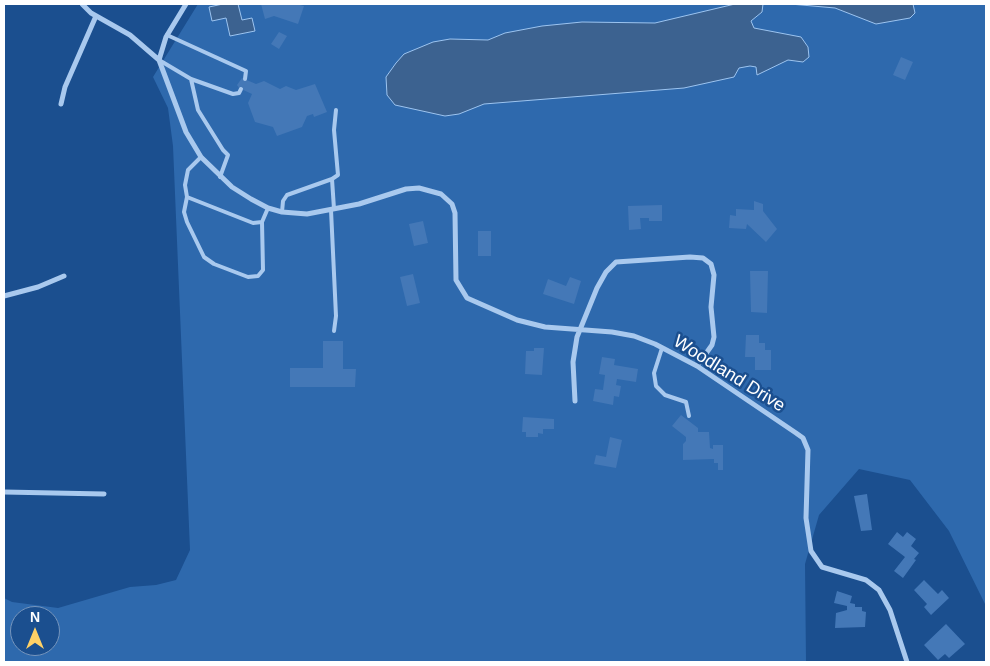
<!DOCTYPE html>
<html>
<head>
<meta charset="utf-8">
<style>
  body { margin:0 }
  #map { position:relative; width:990px; height:666px; overflow:hidden; background:#1b4f8f; font-family:Helvetica,sans-serif }
  canvas { display:block }
  .frame { position:absolute; inset:0; border:5px solid #fff; pointer-events:none }
  .north { position:absolute; left:10px; top:606px; width:50px; height:50px; box-sizing:border-box; background:#1b4f8f; border:1px solid #7695bc; border-radius:50%; rotate:0deg; font-size:14px; font-weight:700; line-height:20px; text-align:center; color:#fff }
  .north::after { content:''; display:block; margin:auto; width:18px; height:22px; background:#ffd166; clip-path:polygon(50% 0,100% 100%,50% 72%,0 100%) }
</style>
</head>
<body>
<div id="map">
<canvas width="990" height="666"></canvas>
<div class="frame"></div>
<div class="north">N</div>
</div>
<script>
const g = document.querySelector('canvas').getContext('2d');
g.lineJoin = 'round';
function paint(path, color) {
  g.fillStyle = color;
  g.fill(path, 'evenodd');
}
function poly(rows) {
  const path = new Path2D();
  for (const r of rows) {
    path.moveTo(r[0], r[1]);
    for (let i = 2; i < r.length; i += 2) path.lineTo(r[i], r[i + 1]);
  }
  return path;
}
function trace(path, color, width, dash) {
  g.strokeStyle = color;
  g.lineWidth = width;
  g.lineCap = dash ? 'butt' : 'round';
  g.setLineDash(dash || []);
  g.stroke(path);
}
function write(font, color, halo, rows, align = 'center') {
  g.font = font + ' Helvetica,sans-serif';
  g.lineWidth = 5;
  g.setLineDash([]);
  g.textBaseline = 'middle';
  g.strokeStyle = halo;
  g.fillStyle = color;
  for (const [text, x, y, turn = 0] of rows) {
    g.save();
    g.translate(x, y);
    g.rotate((+turn || 0) * Math.PI / 180);
    g.textAlign = isNaN(turn) ? turn : align;
    if (halo) g.strokeText(text, 0, 0);
    g.fillText(text, 0, 0);
    g.restore();
  }
}
paint(poly([
  [198,4,986,4,986,606,949,531,910,480,859,469,819,515,805,564,806,662,4,662,4,598,12,602,58,608,130,587,156,585,176,580,190,550,173,146,168,108,153,77],
  [20,616,50,616,50,646,20,646]
]), '#2e69ad');
const water = poly([
  [223,4,238,4,242,20,252,18,255,31,230,36,226,18,212,21,209,7,223,4],
  [735,4,763,4,762,12,751,21,754,28,801,37,808,47,809,57,803,62,788,60,757,75,756,67,750,66,739,68,734,77,684,88,484,104,459,114,445,116,395,105,387,95,386,77,396,63,404,54,433,42,450,39,488,40,505,33,542,26,582,22,655,23,735,4],
  [790,4,913,4,915,13,910,18,876,24,835,8,790,4]
]);
paint(water, '#3c6290');
trace(water, '#9cc4f0', 1);
paint(poly([
  [261,4,296,4,304,6,298,24,274,16,265,19],
  [279,32,287,36,279,49,271,44],
  [901,57,913,62,905,80,893,75],
  [242,78,256,84,264,81,280,89,286,86,296,90,315,84,327,112,314,117,313,114,307,116,302,127,277,136,273,127,255,122,248,103,252,94,239,88,237,85],
  [754,201,763,204,763,211,777,229,766,242,747,224,746,229,729,228,730,215,736,216,736,209,754,210],
  [662,205,662,221,649,221,649,218,640,218,641,229,629,230,628,206],
  [423,221,428,243,414,246,409,224],
  [478,231,491,231,491,256,478,256],
  [750,271,768,271,767,313,751,312],
  [413,274,420,303,407,306,400,277],
  [570,277,581,281,574,304,543,294,548,279,566,286],
  [746,335,759,335,759,343,765,343,765,350,771,350,771,370,755,370,755,357,745,357],
  [323,341,343,341,343,369,356,369,355,387,290,387,290,368,323,368],
  [534,348,544,348,542,375,525,374,526,351,534,351],
  [602,357,615,359,614,365,638,369,636,382,617,379,616,385,621,386,619,397,614,396,613,405,593,401,595,389,603,390,605,375,599,374],
  [681,415,698,428,698,432,709,432,710,448,713,449,713,445,723,445,723,470,718,470,718,463,714,463,714,459,683,460,683,444,686,441,686,437,672,426],
  [523,417,554,419,554,429,543,429,543,434,538,433,538,437,526,437,526,432,522,432],
  [610,437,622,440,616,468,594,464,596,455,606,457],
  [867,494,872,530,861,531,854,496],
  [897,532,903,537,907,532,916,539,911,546,919,553,914,559,916,560,903,578,894,571,905,557,888,544],
  [924,580,938,594,942,590,949,598,931,615,924,607,927,604,914,590],
  [837,591,852,596,850,603,855,604,855,607,862,607,862,611,866,612,865,627,835,628,836,613,847,610,847,606,834,603],
  [946,624,965,644,949,658,945,654,938,660,924,645]
]), '#4478b7');
trace(poly([
  [167,35,246,71,245,79],
  [159,60,191,79,198,110,223,150,228,155,220,177],
  [191,79,233,94,239,93,241,89],
  [201,157,188,170,185,185,187,197,253,223,262,222,268,208],
  [332,179,334,209],
  [187,197,184,212,187,222,204,257,214,264,248,277,258,276,263,270,262,222],
  [331,210,336,316,334,331],
  [282,212,283,201,287,195,332,179,338,175,334,130,336,110],
  [662,348,654,373,656,386,665,395,686,402,689,416]
]), '#a9c9ee', 4);
trace(poly([
  [82,4,91,13,130,35,159,60,186,132,201,157,232,187,251,199,268,208,282,212,307,214,359,204,406,189,419,188,441,194,452,204,455,213,456,280,467,298,517,320,545,327,612,332,634,336,655,344,697,366,796,433,803,438,808,450,806,518,811,551,822,567,866,580,879,590,890,610,907,662],
  [159,60,166,37,186,4],
  [61,104,65,87,96,16],
  [4,296,38,287,64,276],
  [575,401,573,362,577,337,597,288,606,272,616,262,690,257,703,258,711,264,714,275,711,307,714,337,712,345,697,366],
  [4,492,104,494]
]), '#a9c9ee', 5);
write('18px', '#fff', '#1b4f8f', [
  ["Woodland Drive",729,374,32]
]);
</script>
</body>
</html>
